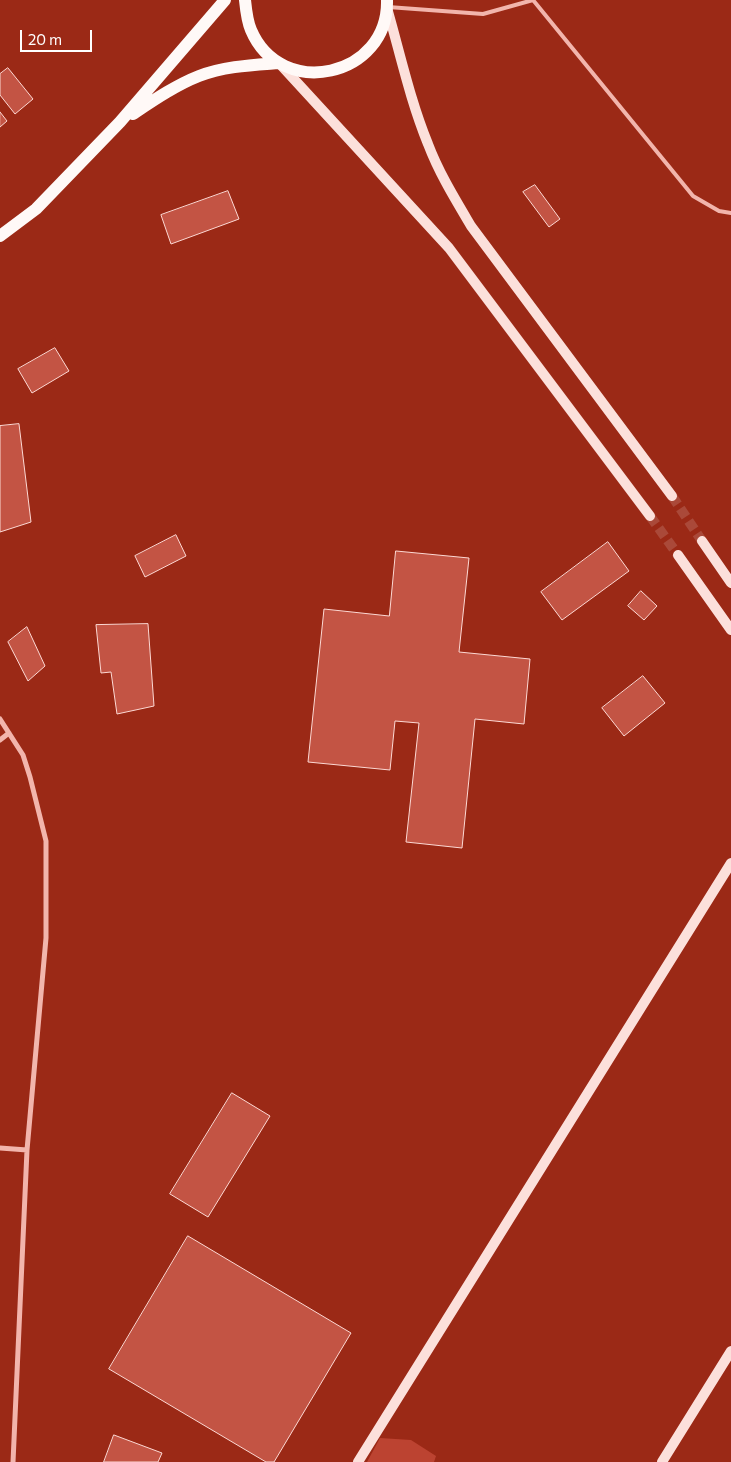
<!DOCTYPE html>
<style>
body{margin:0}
#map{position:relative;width:731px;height:1462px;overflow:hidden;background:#9b2916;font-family:Commissioner,sans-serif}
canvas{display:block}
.scale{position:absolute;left:20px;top:30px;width:72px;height:22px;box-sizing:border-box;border:2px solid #fff;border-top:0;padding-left:6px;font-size:15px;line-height:18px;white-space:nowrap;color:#fff;-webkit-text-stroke:4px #9b2916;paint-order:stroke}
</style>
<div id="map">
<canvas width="731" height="1462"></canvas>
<div class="scale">20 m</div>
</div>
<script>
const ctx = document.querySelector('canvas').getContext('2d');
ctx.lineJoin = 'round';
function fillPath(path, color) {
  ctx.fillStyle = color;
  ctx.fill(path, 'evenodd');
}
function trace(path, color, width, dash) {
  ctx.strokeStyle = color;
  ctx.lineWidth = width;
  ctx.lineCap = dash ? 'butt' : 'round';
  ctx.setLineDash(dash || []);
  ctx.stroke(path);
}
fillPath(new Path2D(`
 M380,1438L411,1440L436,1456L434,1462H367Z`), '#bc4331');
const building = new Path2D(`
 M8,68L33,99L15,114L0,95V74Z
 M0,112L7,121L0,127Z
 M535,185L560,219L549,227L523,192Z
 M228,191L239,219L171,244L161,215Z
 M55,348L69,371L32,393L18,369Z
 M19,424L31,522L0,532V426Z
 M176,535L186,556L145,577L135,556Z
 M608,542L629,571L562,620L541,592Z
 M396,551L469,558L459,652L530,659L524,724L475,719L462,848L406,842L419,723L395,721L390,770L308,762L324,609L389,616Z
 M641,591L657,606L644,620L628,606Z
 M148,624L154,706L117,714L111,672L101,673L96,625Z
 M27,627L45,666L28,681L8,642Z
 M643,676L665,703L624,736L602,708Z
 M232,1093L270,1116L208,1217L170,1194Z
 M188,1236L351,1333L274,1462H266L109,1369Z
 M114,1435L162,1453L158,1462H104Z`);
fillPath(building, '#c35444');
trace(building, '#fcd9d4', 1);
trace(new Path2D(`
 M672,496L702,541
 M650,516L678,555`), '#aa4939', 10, [10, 5]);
trace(new Path2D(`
 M533,0L693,196L719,211L731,213
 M388,7L483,14L533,0`), '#f2b5ac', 4);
trace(new Path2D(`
 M0,719L23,755L30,777L46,841V938L27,1150L13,1462
 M0,740L9,733
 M0,1148L27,1150`), '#f2b5ac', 5);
trace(new Path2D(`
 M387,8C400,53 410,100 428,144C439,173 455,199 471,226L672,496
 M280,64L449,248L650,516
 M702,541L731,583
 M678,555L731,630
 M358,1462L731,863
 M662,1462L731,1351`), '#fce0db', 10);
trace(new Path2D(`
 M245,0C246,10 247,21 251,30C281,101 389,77 387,0
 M133,114C154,100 176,85 199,76C225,66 253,65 279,63
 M0,236L36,209L120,122L225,0`), '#fff9f7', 12);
</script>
